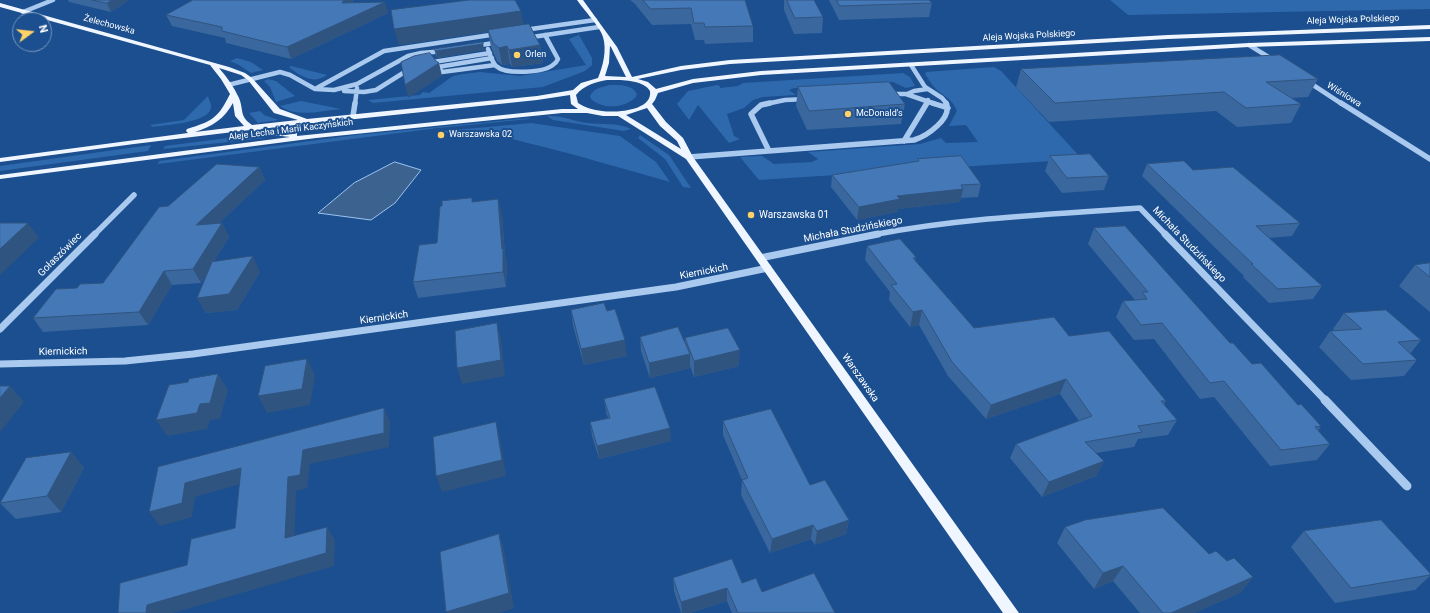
<!DOCTYPE html>
<meta charset="utf-8">
<style>
body{margin:0}
#map{position:relative;width:1430px;height:613px;overflow:hidden;background:#1b4f8f;font-family:Roboto,sans-serif}
canvas{display:block}
.north{position:absolute;left:12px;top:12px;width:40px;height:40px;box-sizing:border-box;background:#1b4f8f;border:1px solid #7695bc;border-radius:50%;rotate:75deg;font-size:11px;font-weight:700;line-height:16px;text-align:center;color:#fff}
.north::after{content:'';display:block;margin:auto;width:14px;height:18px;background:#ffd166;clip-path:polygon(50% 0,100% 100%,50% 72%,0 100%)}
</style>
<div id="map">
<canvas width="1430" height="613"></canvas>
<div class="north">N</div>
</div>
<script>
const ctx = document.querySelector('canvas').getContext('2d');
ctx.lineJoin = 'round';
function fillPath(path, color) {
  ctx.fillStyle = color;
  ctx.fill(path, 'evenodd');
}
function trace(path, color, width, dash) {
  ctx.strokeStyle = color;
  ctx.lineWidth = width;
  ctx.lineCap = dash ? 'butt' : 'round';
  ctx.setLineDash(dash || []);
  ctx.stroke(path);
}
function label(font, color, halo, rows, align = 'center') {
  ctx.font = font + ' Roboto,sans-serif';
  ctx.lineWidth = 4;
  ctx.setLineDash([]);
  ctx.textBaseline = 'middle';
  ctx.strokeStyle = halo;
  ctx.fillStyle = color;
  for (const [text, x, y, turn = 0] of rows) {
    ctx.save();
    ctx.translate(x, y);
    ctx.rotate((+turn || 0) * Math.PI / 180);
    ctx.textAlign = isNaN(turn) ? turn : align;
    if (halo) ctx.strokeText(text, 0, 0);
    ctx.fillText(text, 0, 0);
    ctx.restore();
  }
}
fillPath(new Path2D(`
 M1110,0H1430V9L1128,15Z
 M579,35L592,58V65L585,71L543,87L373,103L368,100L420,95L423,92L429,93L453,76L463,74L480,72L520,76L586,65L569,39Z
 M237,58L251,62L263,70L251,73L239,65L230,61Z
 M291,66L327,75C313,85 300,76 289,67Z
 M994,67L1001,71L1082,159L759,180L740,157L762,156L774,164L812,162L818,159L808,152L920,144L941,138L946,143L978,142L966,125L949,126L957,111C952,98 944,97 935,88C931,84 928,78 925,74L926,72Z
 M903,73L910,77L915,86L906,88L893,82L794,88L789,90L796,95L763,97L753,100L744,108L727,114L734,136L740,139L729,143L698,105L689,120L677,104L688,91L717,85L720,86V88L738,86L743,83Z
 M268,79L276,81L295,96L276,102L270,87L264,81Z
 M610,85C619,85 632,84 637,94L636,97C625,108 603,110 591,99L590,96C594,88 602,87 610,85Z
 M208,96C209,100 212,105 211,108C208,123 165,125 153,127L150,125L184,120Z
 M301,101L341,109C321,111 297,118 280,106Z
 M260,111L264,115L279,120L258,123L249,113Z
 M547,116C561,115 573,121 587,123C602,125 617,122 631,129L624,131L553,120Z
 M529,118V119L438,128L158,164L159,161L356,135Z
 M531,123L620,136L656,162L670,182C627,170 584,157 540,146C526,143 512,138 498,136C478,134 462,143 444,131Z
 M251,135L266,138L163,149L165,146Z
 M640,135L669,155L691,188L683,187L665,159L638,138Z
 M151,145L148,151L0,171V166Z`), '#2e69ad');
const water = new Path2D(`
 M395,162L421,170L395,203L371,220L318,213L354,183Z`);
fillPath(water, '#3c6290');
trace(water, '#9cc4f0', 1);
trace(new Path2D(`
 M23,12L53,0
 M524,30L595,20
 M526,38L599,27
 M1249,45L1275,61
 M475,46L500,42
 M488,49C490,55 492,62 496,66C506,75 545,73 554,64C556,63 557,61 558,59L545,35
 M427,63L490,53
 M436,63L442,72L495,65
 M911,65L925,87L942,98L947,104
 M438,67L492,58
 M1307,81L1342,104
 M228,85L280,72L290,75L315,89L334,90L357,84L408,56L421,53L445,51
 M315,89L384,51L497,34
 M344,91L364,92L376,90L411,68
 M889,94H906L935,104
 M907,94L914,91L927,89
 M355,104L357,88
 M766,104L785,100L807,99
 M926,104L928,100`), '#a9c9ee', 4.5);
trace(new Path2D(`
 M932,103L948,108
 M1341,103L1430,159
 M353,116L355,103
 M904,141L927,103
 M769,151L751,114L761,105L770,103
 M689,157L914,140C927,136 953,118 946,103
 M94,235L134,195
 M872,235C961,218 1051,214 1140,208L1166,235`), '#a9c9ee', 5.5);
trace(new Path2D(`
 M1165,234L1326,401
 M760,258L878,234
 M0,329L95,234
 M0,364L125,361L193,354L676,287L768,268`), '#a9c9ee', 7);
trace(new Path2D(`
 M1325,400L1407,486`), '#a9c9ee', 9);
fillPath(new Path2D(`
 M577,0H583L617,47L632,77L681,66L730,60L1168,35L1430,25V29L1168,39L730,64L681,70L638,79L648,82L656,89L693,79L761,71L1249,43L1430,37V41L1249,47L761,75L693,83L658,93L655,100L652,104L666,122L683,138L693,157L1019,613H1003L686,159L618,116H603L587,113H562L316,138L0,179V175L290,137L264,134L250,130L134,144L0,162V158L188,133L186,131L187,129C213,121 218,118 230,94L221,79L210,65L0,7V3L229,67L245,73L252,78L280,109L307,119L537,96L573,90L581,83L598,78C603,66 607,50 603,37C601,28 583,9 577,0ZM610,46L611,47L626,77L605,76L609,63ZM219,68L241,75L248,80L274,113L298,120L252,125C239,116 244,110 239,98C234,87 227,77 219,68ZM607,80C619,80 643,79 650,91C653,111 615,113 602,111C593,110 586,108 578,103L576,95C584,85 596,82 607,80ZM570,95L571,104L578,109H562L297,136V133H294L260,129L537,100ZM233,103L235,116L244,126L195,132C213,126 224,119 233,103ZM647,108L660,126L677,141L681,149L626,115Z`), '#f0f6ff');
fillPath(new Path2D(`
 M68,0H129L111,12L69,2Z
 M353,0L352,3L388,13L291,59L226,43L225,38L172,26L166,15Z
 M630,0H745L753,26V42L705,44L704,40H695L691,24L652,25L635,4Z
 M784,0H814L823,17L822,33L794,34L784,10Z
 M829,0H929L932,3L929,17L839,20Z
 M523,25L540,45L543,63L512,67L510,64L502,65L497,61L491,47L488,32L399,45Z
 M484,48V50L437,58L436,56L434,49Z
 M1021,69L1318,79L1308,97L1291,98L1301,104L1291,123L1237,127L1216,111L1049,122L1016,87Z
 M798,87L905,104L901,124L807,130L796,106Z
 M1050,156L1109,176L1104,190L1062,193L1045,171Z
 M918,159L981,184L978,197L961,198L960,202L898,209L897,212L857,220L831,187L832,175L918,161Z
 M1147,164L1193,170L1300,223L1292,236L1269,238L1322,286L1313,299L1269,303L1243,277L1244,276L1142,176Z
 M259,167L265,180L218,224L222,223L229,237L214,261L260,272L237,310L206,313L197,298L208,272L201,283L172,285L148,325L43,332L33,318L77,288L103,283L168,206Z
 M473,202L502,214L505,255L507,264L506,287L418,298L413,282Z
 M1094,228L1230,343L1252,364L1298,405L1321,426L1318,431L1330,444L1317,460L1270,466L1214,397L1200,399L1154,339L1134,340L1116,317L1123,301L1135,300L1088,244Z
 M867,246L916,257L915,260L974,328L1069,336L1166,401L1164,404L1177,420L1168,435L1138,439L1134,447L1096,453L1104,461L1096,476L1042,497L1010,458L1016,444L1079,421L1060,394L986,419L948,376L919,325L910,327L889,300L890,292L865,260Z
 M1430,263V312L1399,286L1415,265Z
 M571,310L607,311L627,356L584,365L573,326Z
 M1344,313L1421,340L1410,354L1417,360L1404,376L1351,380L1319,347L1330,331H1335L1333,329Z
 M640,337L685,342V338L739,366L694,377L690,366V368L650,378L641,351Z
 M604,399L671,441L599,459L592,436L590,422L608,418L606,412Z
 M723,421L810,485L849,520L846,534L815,545L811,539L770,553L741,495L742,480L723,435Z
 M71,452L84,468L61,512L16,519L0,503Z
 M1065,527L1209,554L1227,561L1253,577L1240,593L1194,613H1140L1113,581L1094,589L1057,543Z
 M1304,531L1430,573V576L1415,590L1335,603L1291,547Z
 M673,578L742,583L762,592L835,613H732L727,601L690,613H681L674,591Z`), '#3a679d');
fillPath(new Path2D(`
 M112,0H129L111,12L107,3Z
 M344,0H353L345,14L342,3Z
 M385,2L388,13L291,59L287,47Z
 M521,11L524,27L488,30V32L399,45L394,29Z
 M483,42L484,50L437,58L436,51Z
 M540,45L543,63L512,67L509,50Z
 M507,46L510,64L502,65L499,48Z
 M439,63L442,76L408,98L405,85Z
 M259,167L265,180L203,238L196,225Z
 M963,189L960,202L898,209L897,212L857,220L859,207L897,196Z
 M498,199L502,214L505,255L507,264L506,287L503,272L502,249Z
 M28,223L39,238L0,275V249Z
 M222,223L229,237L201,283L193,269Z
 M253,256L260,272L237,310L206,313L197,298Z
 M164,271L172,285L148,325L139,312Z
 M922,310L919,325L910,327L913,312Z
 M497,323L501,339L505,376L462,384L457,368Z
 M625,340L627,356L584,365L581,349Z
 M740,350L739,366L694,377V361Z
 M690,354V368L650,378L649,363Z
 M307,359L315,375L310,405L267,413L258,396Z
 M218,374L228,390L220,419L210,420L207,429L167,436L156,420L200,404Z
 M1066,379L1060,394L986,419L991,405Z
 M10,386L24,402L0,432V398Z
 M384,408L390,422L389,447L310,464L307,488L296,491L294,551L285,538L288,477L303,450Z
 M496,422L500,438L506,476L442,492L436,476Z
 M670,428L671,441L599,459L597,446Z
 M71,452L84,468L61,512L47,496Z
 M1104,461L1096,476L1042,497L1049,482Z
 M241,468L250,481L195,497L192,517L160,526L149,512L185,483Z
 M849,520L846,534L815,545L817,531Z
 M813,525L811,539L770,553L772,539Z
 M327,527L335,540L334,566L173,613H146L147,605Z
 M499,534L504,550L514,608L499,613H446Z
 M1123,566L1113,581L1094,589L1103,573Z
 M1253,577L1240,593L1194,613H1171Z
 M727,588V601L690,613H682L681,602Z`), '#305480');
const building = new Path2D(`
 M92,0H112L107,3Z
 M193,0H344L342,3L385,2L287,47L222,31V27L166,15Z
 M469,0H515L521,11L394,29L391,10Z
 M643,0H745L753,26L705,27L704,23H694L691,8L651,9Z
 M787,0H814L823,17L795,18Z
 M837,0H929L932,3L840,6Z
 M529,24L540,45L509,50L507,46L499,48L493,43L488,30Z
 M483,42V44L436,51L434,49Z
 M430,53L436,61L439,63L405,85L401,62L414,56Z
 M1280,55L1318,79L1266,82L1301,104L1246,108L1224,92L1055,103L1021,69Z
 M889,82L905,104L809,111L798,87Z
 M1090,154L1109,176L1067,178L1050,156Z
 M961,156L981,184L961,185L963,189L897,196L900,199L859,207L832,175L919,161L918,159Z
 M1184,161L1193,170L1233,167L1300,223L1256,226L1322,286L1278,289L1251,264H1253L1147,164Z
 M217,164L259,167L196,225L222,223L193,269L164,271L139,312L33,318L56,289L77,288L80,284L103,283L159,207L168,206Z
 M472,198V202L498,199L502,249L503,248V272L413,282L419,245L437,243L440,206H442V201Z
 M0,223H28L0,249Z
 M1125,226L1230,343H1233L1252,364L1261,363L1298,405L1301,404L1321,426L1315,427L1330,444L1281,450L1224,381L1210,383L1162,323L1141,325L1123,301L1147,299L1142,292H1148L1094,228Z
 M900,239L916,257L913,258L974,328L1054,317L1069,336L1109,331L1166,401H1161L1177,420L1138,426L1142,432L1085,442L1104,461L1049,482L1016,444L1092,416L1066,379L991,405L952,362L922,310L913,312L891,285L897,284L867,246Z
 M253,256L229,294L197,298L212,262Z
 M1430,263V277L1415,265Z
 M604,303L607,311L615,309L625,340L581,349L571,310Z
 M1386,310L1421,340L1398,342L1417,360L1363,364L1330,331L1362,329L1344,313Z
 M497,323L501,360L457,368L455,331Z
 M678,327L690,354L649,363L640,337Z
 M728,328L740,350L694,361L685,338Z
 M307,359L302,389L258,396L265,366Z
 M218,374L210,403L200,404L197,413L156,420L169,385L188,382L189,379Z
 M0,386H10L0,398Z
 M655,387L670,428L597,446L590,422L610,418L604,399Z
 M384,408V433L303,450L300,475L288,477L285,538L327,527L326,553L147,605L146,613H118L120,583L187,565L191,539L235,528L241,468L185,483L182,503L149,512L158,467Z
 M771,409L810,485L825,480L849,520L817,531L813,525L772,539L742,480L748,478L723,421Z
 M496,422L502,460L436,476L433,437Z
 M71,452L47,496L0,503L26,458Z
 M1163,508L1209,554L1216,551L1227,561L1234,558L1253,577L1171,613H1163L1123,566L1103,573L1065,527L1085,520Z
 M1381,520L1430,573V575L1351,588L1304,531Z
 M499,534L509,593L446,612L440,552Z
 M732,559L742,583L756,578L762,592L814,573L835,613H738L727,588L681,602L673,578Z`);
fillPath(building, '#4478b7');
trace(building, '#305480', 1);
for (const [x, y, r, color] of [
 [517,55,4,"#ffd166"],
 [848,114,4,"#ffd166"],
 [441,135,4,"#ffd166"],
 [751,215,4,"#ffd166"]
]) {
  const dot = new Path2D();
  dot.arc(x, y, r, 0, 2 * Math.PI);
  ctx.fillStyle = color;
  ctx.fill(dot);
  trace(dot, '#1b4f8f', 1.5);
}
label('9px', '#fff', '#1b4f8f', [
 ["Aleja Wojska Polskiego",1353,20,-2],
 ["Żelechowska",109,25,15],
 ["Aleja Wojska Polskiego",1029,36,-3],
 ["Wiśniowa",1344,95,32],
 ["Aleje Lecha i Marii Kaczyńskich",291,130,-7]
]);
label('9px', '#fff', '#1b4f8f', [
 ["Orlen",525,55],
 ["McDonald's",856,114],
 ["Warszawska 02",449,135]
], 'left');
label('10px', '#fff', '#1b4f8f', [
 ["Warszawska 01",759,215]
], 'left');
label('10px', '#fff', '#1b4f8f', [
 ["Michała Studzińskiego",853,230,-11],
 ["Michała Studzińskiego",1189,245,46],
 ["Gołaszówiec",60,255,-45],
 ["Kiernickich",704,272,-11],
 ["Kiernickich",384,318,-8],
 ["Kiernickich",63,352,-1],
 ["Warszawska",860,378,55]
]);
</script>
